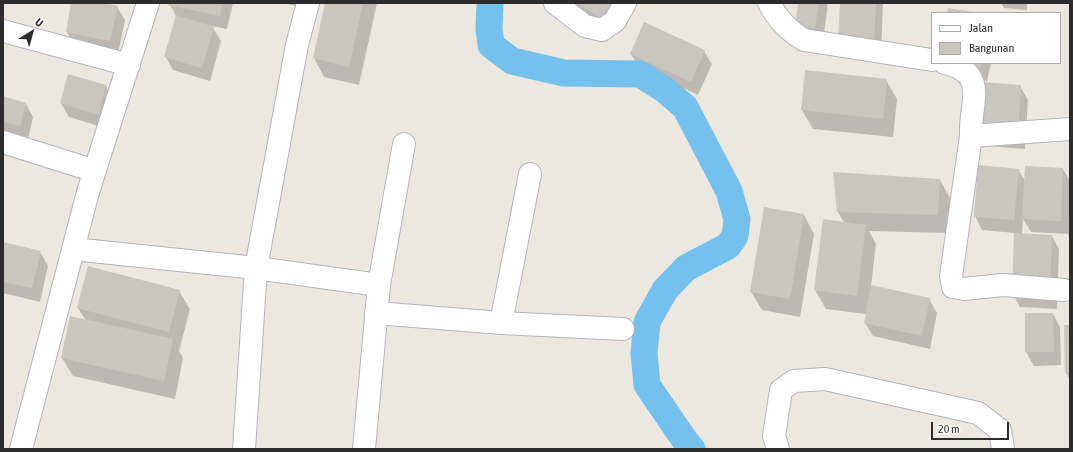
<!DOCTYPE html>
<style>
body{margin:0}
#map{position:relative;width:1073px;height:452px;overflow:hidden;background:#ede8df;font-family:"Asap Condensed",sans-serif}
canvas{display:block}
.frame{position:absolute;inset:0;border:4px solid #2c2c2c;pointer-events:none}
.legend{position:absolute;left:931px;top:12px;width:130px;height:52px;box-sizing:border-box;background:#fff;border:1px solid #ababab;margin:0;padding:5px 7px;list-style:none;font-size:12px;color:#2c2c2c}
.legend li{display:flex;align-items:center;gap:8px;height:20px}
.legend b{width:20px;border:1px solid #ababab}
.north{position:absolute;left:12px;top:12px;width:40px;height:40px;-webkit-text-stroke:3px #fff;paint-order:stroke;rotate:37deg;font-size:11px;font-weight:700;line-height:16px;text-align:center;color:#2c2c2c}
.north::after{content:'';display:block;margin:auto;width:14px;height:18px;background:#2c2c2c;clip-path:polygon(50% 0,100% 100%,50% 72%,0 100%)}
.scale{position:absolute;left:931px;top:422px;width:78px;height:18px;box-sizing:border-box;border:2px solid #2c2c2c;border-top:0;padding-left:5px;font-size:12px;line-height:14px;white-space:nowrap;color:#2c2c2c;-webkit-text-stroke:3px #fff;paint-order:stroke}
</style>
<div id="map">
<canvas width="1073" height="452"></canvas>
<div class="frame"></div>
<ul class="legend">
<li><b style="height:5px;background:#fff"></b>Jalan</li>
<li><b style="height:11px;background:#c9c6bd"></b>Bangunan</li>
</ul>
<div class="north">U</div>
<div class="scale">20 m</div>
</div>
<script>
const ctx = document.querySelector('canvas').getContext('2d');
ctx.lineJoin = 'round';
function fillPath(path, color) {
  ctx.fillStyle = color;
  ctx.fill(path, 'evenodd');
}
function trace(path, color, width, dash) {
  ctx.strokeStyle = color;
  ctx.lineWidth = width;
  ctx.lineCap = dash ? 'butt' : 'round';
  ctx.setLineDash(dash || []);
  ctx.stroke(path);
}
fillPath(new Path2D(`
 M72,3H99L117,7L125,20L118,54L74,45L67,32Z
 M169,3H233L227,29L212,26L221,41L210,81L173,70L165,56L177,18Z
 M283,3H302L301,7Z
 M326,3H377L359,85L324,77L314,58Z
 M566,3H634L611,36Z
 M799,3H828L823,42L804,39Z
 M841,3H883L881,57Z
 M1001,3H1027V10L1004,8Z
 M704,51L712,64L698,95L639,67L631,54Z
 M941,63H991L987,81L948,74Z
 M806,71L886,80L897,99L893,137L813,129L802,110Z
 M106,86L113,100L105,128L69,117L61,103Z
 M1020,86L1028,100L1025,149L988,146L980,132Z
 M3,97L26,104L33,117L28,139L3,132Z
 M1018,169L1025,181L1063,169L1070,181V237L1069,234L1031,232L1023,219L1022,235L1052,236L1059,249L1057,309L1020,307L1013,294L1015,233L982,230L975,216Z
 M940,180L950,198L948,233L869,231L876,244L871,286L929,299L937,313L930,349L873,336L865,323L866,314L826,309L815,290L844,223L838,212Z
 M804,215L814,234L800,317L762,310L751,292Z
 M3,244L40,252L48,266L40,302L3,293Z
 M179,291L190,309L179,351L183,358L175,399L73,376L62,358L86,321L78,308Z
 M1053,314L1060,327L1061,365L1034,366L1026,352Z
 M1070,326V380L1066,373Z`), '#0003');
trace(new Path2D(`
 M490,3L489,29L491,45L512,61L564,73L640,74L665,90L685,107L729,191L737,219L735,236L728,246L686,268L665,290L647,322L644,353L647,385L686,442L692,449`), '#74c1ed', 27);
fillPath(new Path2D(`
 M71,3H104L118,6L110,41L66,32Z
 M168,3H222L220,16L168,5Z
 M325,3H363L349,67L313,58Z
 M579,3H612L600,18Z
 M798,3H819L815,28L795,26Z
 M840,3H876L874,44L838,42Z
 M948,8L972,12V13H947Z
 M176,15L214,27L202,68L164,57Z
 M644,22L705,50L691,82L630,54Z
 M957,63H981L980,68Z
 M805,70L887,79L883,119L801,110Z
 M68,74L106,85L98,115L60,103Z
 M983,82L1021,85L1018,136L979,133Z
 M3,96L26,103L20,126L3,121Z
 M978,165L1019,169L1014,220L974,217Z
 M1025,166L1063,168L1061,221L1022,219Z
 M833,172L940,179L938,215L837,212Z
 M764,207L804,214L790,299L750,292Z
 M1069,214H1070V236H1068Z
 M823,219L866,225L857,296L814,290Z
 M1014,233L1052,235L1050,296L1012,294Z
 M3,242L41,251L32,288L3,282Z
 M88,266L180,290L169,332L77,308Z
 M871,285L930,298L922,336L864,323Z
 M1025,313H1053L1054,352H1025Z
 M70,316L173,339L164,381L61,358Z
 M1064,325H1070V373H1065Z`), '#c9c6bd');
const minor = new Path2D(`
 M555,3L585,26L602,30L615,21L625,3
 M769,3C778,20 788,30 804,40L932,60
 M3,31L129,65
 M945,63C990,73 969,104 971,136
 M3,142L95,171
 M73,249L256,268L379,285
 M1064,290L1003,285L964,289L953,287L951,276L971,136L1070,129
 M376,313L501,323L623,329
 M501,323L530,174
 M21,449L88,192L148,3
 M244,449L256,268L297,45L308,3
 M364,449L379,285L404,144
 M778,449L774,436L781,390L794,381L825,379L978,413L1000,430L1003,449`);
trace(minor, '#b2b3bf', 24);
trace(minor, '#fff', 22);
</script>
